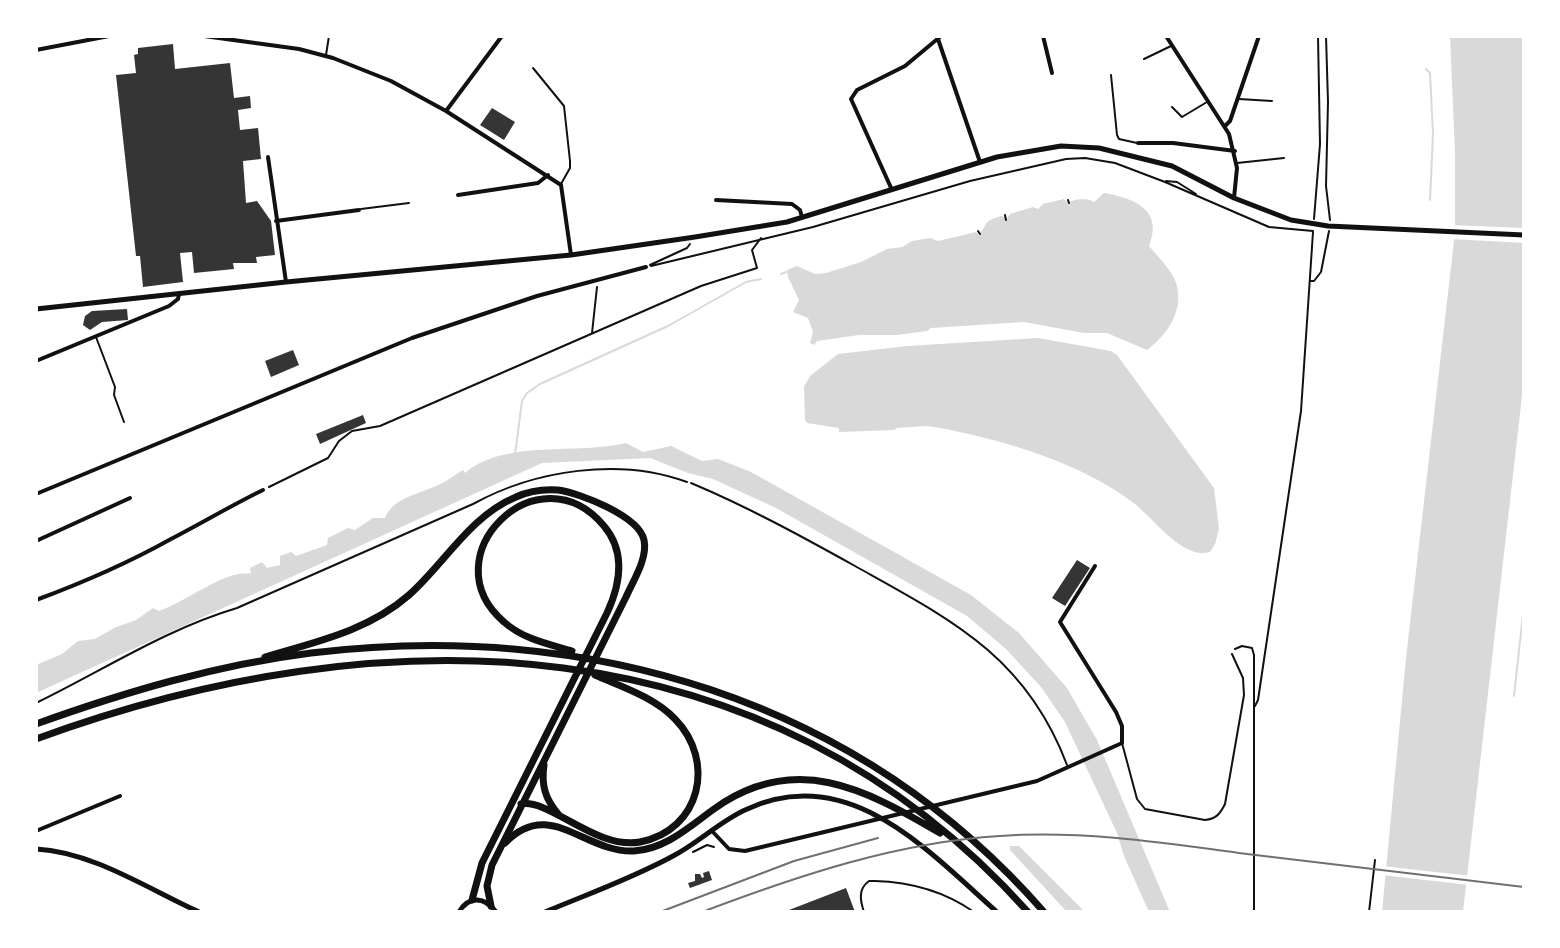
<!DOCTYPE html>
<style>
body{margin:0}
#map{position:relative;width:1560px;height:948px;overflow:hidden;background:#fff;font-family:"Titillium Web",sans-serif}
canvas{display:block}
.frame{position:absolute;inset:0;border:38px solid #fff;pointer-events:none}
</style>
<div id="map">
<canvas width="1560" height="948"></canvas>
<div class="frame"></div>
</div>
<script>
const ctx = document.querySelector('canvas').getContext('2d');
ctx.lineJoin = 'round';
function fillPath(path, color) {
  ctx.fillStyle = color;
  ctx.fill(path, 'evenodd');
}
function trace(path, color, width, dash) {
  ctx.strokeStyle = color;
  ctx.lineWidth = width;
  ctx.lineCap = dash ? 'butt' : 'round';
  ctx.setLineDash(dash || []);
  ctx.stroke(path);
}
fillPath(new Path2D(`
 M1450,36H1524V370L1521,405L1463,912H1382L1406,658L1455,232V153Z
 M1104,193C1134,198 1164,210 1149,246C1158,257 1172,270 1176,283C1185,310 1167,335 1147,350L1107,333H1084L1024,322L931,328L927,331L897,335H859L817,341L814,345L810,343L813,332L808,318L793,312L799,300L788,277L787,270L797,266L815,274L826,273L861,262L887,249L902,247L912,241L930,238L938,241L976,232L979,235C989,222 982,222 1001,216L1007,219L1010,214L1033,207L1038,209L1043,204L1064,199L1068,203C1075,199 1087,197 1094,202Z
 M1038,338L1111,351L1117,355L1214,488L1219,529L1215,544L1210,552C1183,560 1155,520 1135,504C1081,463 1012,443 946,429L927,426L896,428L895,430L839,432V428L807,423L805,419L804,387L810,376L838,354L907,346Z
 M626,443L643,452L671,446L702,461L718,459L751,472L971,595L1019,633L1067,688L1097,740L1170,912H1149L1124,856L1117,833L1065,722L1041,687L1006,649L967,616L776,508L713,479L688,473L650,458L542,463L36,693V665L62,654L78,641L95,639L114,628L136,620L153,608L159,611C182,603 216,578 238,574C242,573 246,574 251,573L250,568L262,562L267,568L280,565V556L291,552L296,556L327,545L328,538L348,528L355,530L373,518H385C393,497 423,493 440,484C448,481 455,474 463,470L465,473C504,439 578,455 626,443Z
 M1010,846H1019L1085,912H1067L1010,850Z`), '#d9d9d9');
fillPath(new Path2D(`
 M1451,225L1524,228V243L1451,239Z
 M1382,866L1471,876L1470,885L1381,875Z`), '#fff');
trace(new Path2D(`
 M1426,69L1430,73L1433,134L1430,200
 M781,274L786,272
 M515,455L522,401L527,393L540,384L668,326L746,282L761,279
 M1514,696L1524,605`), '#d9d9d9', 2);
fillPath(new Path2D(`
 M173,44L175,69L230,63L234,98L250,96L251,108L238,110L240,130L258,128L261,159L243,161L246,203L257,201L271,221L275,255L256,257L257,263H233L234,269L194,273L192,252L180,253L183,282L143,287L140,256H136L116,75L136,73L134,55L138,54V48Z
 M492,108L515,122L504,140L480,125Z
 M127,309L128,320L102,322L90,330L83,325L85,316L92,311Z
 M293,350L299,365L271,377L265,361Z
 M363,415L366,423L320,444L316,434Z
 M1077,560L1090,568L1065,606L1052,598Z
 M709,871L712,880L690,888L688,883L695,881V874H700L702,878L704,877L703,873Z
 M846,888L855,912H790L789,910Z`), '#353535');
trace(new Path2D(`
 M1326,36L1328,102L1326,186L1330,220
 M1166,181L1177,182L1196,194
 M1068,200L1069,203
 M1005,215L1006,220
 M1314,219L1320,144L1318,36
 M978,231L980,234
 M650,265L687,248L690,244
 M651,266L813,227L970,181L1066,159L1085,158L1115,163L1165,182L1269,227L1313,231
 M1310,281H1314L1321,272L1329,231
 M592,333L597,287
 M269,487L328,458L339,441L352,431L380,426L701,286L757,268L752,250L761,238
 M1235,649L1242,646L1252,648L1254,655V912
 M36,703C102,671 166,629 237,608L473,504C535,470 620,457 687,482
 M1255,706L1258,700L1301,411L1313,232
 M693,852L707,845L714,847
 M1369,912L1375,860`), '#111', 2);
trace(new Path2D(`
 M326,55L329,36
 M1144,59L1171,46
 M533,68L564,106L570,161V168L561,184
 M1111,75L1117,135L1119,139L1137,143
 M1239,99L1272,101
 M1172,107L1182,117L1207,102
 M1237,163L1284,158
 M361,209L409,203
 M96,337L115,387L114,395L124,422
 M691,483C748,507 801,536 855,566C950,619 1026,656 1067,765
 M1122,743L1137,799L1145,809L1205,820C1216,819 1220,814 1225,804L1244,695L1243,678L1232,654
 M864,912C860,900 858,889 869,881H875C911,882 944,891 974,912`), '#111', 2);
trace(new Path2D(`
 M204,36L299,49L333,58L391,81L446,111L561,185L571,255
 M1043,36L1052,73
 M1166,36L1229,134L1237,168L1234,198
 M938,39L980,162
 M36,50L109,36
 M446,111L502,36
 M1225,126L1230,121L1259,36
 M1138,143H1173L1235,151
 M268,157L286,282
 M892,190L851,99L857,90L905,66L941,36
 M458,195L538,183L548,175
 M716,200L792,204L800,210L802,217
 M276,221L359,210
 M36,361L169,306L178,299L179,294
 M36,494L412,338L537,296L646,267
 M36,541L130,498
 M36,600C82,583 128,563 171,539C202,523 232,505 263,490
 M36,831L120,796
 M712,831L729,849L745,851L1037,781L1122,743V726L1116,712L1060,622L1095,566`), '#111', 4);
trace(new Path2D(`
 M36,309L286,282L571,255L695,237L787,222L997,157L1061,146L1099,148L1172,166L1234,198L1291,220L1328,226L1524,235
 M36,849C93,852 148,889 199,912
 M459,912C469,895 485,897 496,912
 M545,912C588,894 633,878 673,856C698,843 719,822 745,810C848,761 928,851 997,912`), '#111', 5);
trace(new Path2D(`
 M265,657C315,642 368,631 409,595C445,563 470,516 516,497C529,491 544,489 558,490C580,493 639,516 644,540C648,558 633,581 626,597L492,865L487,886L491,906
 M36,724C125,692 216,665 311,653C587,619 858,699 1044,912
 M36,739C382,612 766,619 1028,912
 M544,765C541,785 545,799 559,815
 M521,804C549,798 596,850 640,842C701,830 716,761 675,719C654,697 622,687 595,675
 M505,843C550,797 584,853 634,851C666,849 690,826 714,809C795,751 865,789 940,833
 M472,900L482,863L607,613C620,585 626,552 604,526C538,447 428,557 504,622C523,639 548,644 572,651`), '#111', 7);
trace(new Path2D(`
 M660,912L794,861L878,838
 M702,912C797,876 898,842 1000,836C1083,830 1166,843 1247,854C1340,865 1432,876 1524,887`), '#707070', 2);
</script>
